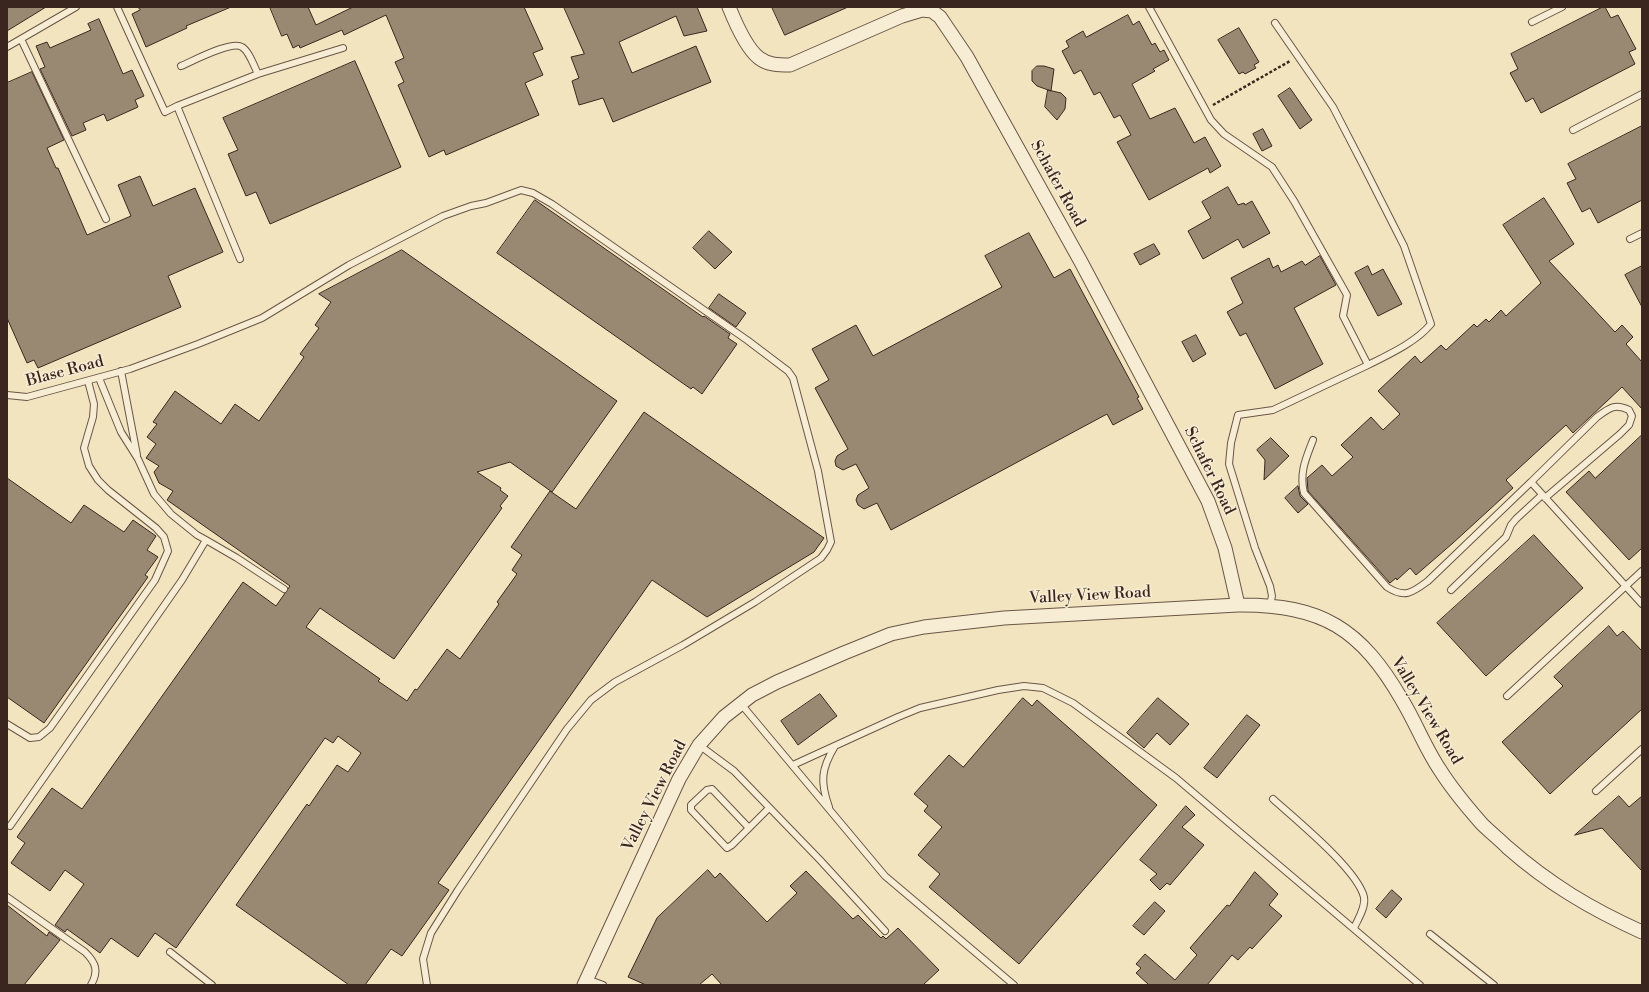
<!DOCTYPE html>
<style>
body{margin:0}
#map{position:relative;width:1649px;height:992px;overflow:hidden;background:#f2e4be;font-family:"Libre Bodoni",serif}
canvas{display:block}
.frame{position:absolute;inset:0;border:8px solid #3b261f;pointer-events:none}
</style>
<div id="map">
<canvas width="1649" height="992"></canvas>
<div class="frame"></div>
</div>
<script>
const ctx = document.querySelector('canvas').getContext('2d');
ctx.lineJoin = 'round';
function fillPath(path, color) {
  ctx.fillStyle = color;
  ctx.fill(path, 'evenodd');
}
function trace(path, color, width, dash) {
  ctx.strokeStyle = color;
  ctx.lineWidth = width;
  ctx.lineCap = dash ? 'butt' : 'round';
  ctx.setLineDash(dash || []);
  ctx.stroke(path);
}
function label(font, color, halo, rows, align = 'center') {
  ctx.font = font + ' "Libre Bodoni",serif';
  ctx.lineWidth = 3;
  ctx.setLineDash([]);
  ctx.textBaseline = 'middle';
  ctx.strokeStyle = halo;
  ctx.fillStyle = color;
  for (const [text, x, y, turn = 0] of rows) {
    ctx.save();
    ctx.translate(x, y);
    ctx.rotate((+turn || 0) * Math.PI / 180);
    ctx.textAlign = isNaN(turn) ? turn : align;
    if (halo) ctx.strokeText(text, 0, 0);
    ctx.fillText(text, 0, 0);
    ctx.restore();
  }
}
const building = new Path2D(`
 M7,7H46L7,31Z
 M138,7H231L186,26L187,28L146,47L132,14L140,10Z
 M270,7H308L316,25L353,7H524L543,49L533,53L543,75L525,83L539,115L446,155L444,150L429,157L398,85L404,82L395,62L404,58L386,15L344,35L342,30L300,48L299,45L293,48L287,34L282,36Z
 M564,7H697L707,31L684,36L676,16L619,42L632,73L696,46L711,82L613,122L603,98L579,105L572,81L579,78L571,57L584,54Z
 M772,7H848L785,35Z
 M1603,7H1605L1611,18L1618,15L1636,49L1629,52L1635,64L1541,113L1533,98L1526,102L1510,73L1518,69L1511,54Z
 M1128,15L1133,25L1139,21L1152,45L1155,43L1160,52L1164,50L1169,60L1153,69L1155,71L1132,84L1150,119L1175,108L1194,143L1205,137L1221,166L1210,173L1208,168L1149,200L1117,142L1131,135L1120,115L1114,118L1100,92L1094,95L1081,70L1074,74L1062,51L1069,47L1066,41L1083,31L1086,37Z
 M99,19L123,74L132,70L144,96L135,100L138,107L107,121L104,114L83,123L86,130L72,136L40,69L45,67L36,46L47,42L50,48L91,30L88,24Z
 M1239,28L1259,62L1254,65L1256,68L1245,74L1243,72L1239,74L1218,40Z
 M355,61L401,167L270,224L256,192L246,196L228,154L238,150L223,118Z
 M1037,66H1044L1054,69L1051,91L1037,86L1032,81V71Z
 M32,72L64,140L47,148L56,168H58L87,235L131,216L118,185L140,176L153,206L195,188L223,252L168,276L181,307L38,368L34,360L27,363L7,318V83Z
 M1290,88L1312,120L1300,129L1278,96Z
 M1048,90L1061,93L1066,98L1065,109L1057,120L1045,107Z
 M1642,126V200L1598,223L1590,208L1582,212L1567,183L1576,179L1568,164Z
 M1263,129L1272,146L1262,151L1253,134Z
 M1228,187L1238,205L1244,203L1245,205L1252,201L1270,233L1243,248L1238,239L1203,259L1188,231L1211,218L1202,202Z
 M1544,198L1574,244L1549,261L1615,332L1622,325L1633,337L1626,344L1642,362V409L1622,387L1573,433L1566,425L1506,480L1513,488L1453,543L1416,575L1410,568L1397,580L1396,578L1390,583L1308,491L1307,478L1322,465L1332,476L1353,457L1341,445L1371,417L1383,430L1400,414L1378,391L1415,356L1421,363L1441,345L1446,350L1474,324L1477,327L1486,319L1489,322L1501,310L1506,316L1541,283L1503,225Z
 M535,200L703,317L704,316L730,334L728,338L737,344L702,394L693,387L691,389L497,253Z
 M709,231L732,252L715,269L693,248Z
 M1029,233L1054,278L1070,269L1139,397L1137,398L1143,409L1113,425L1107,414L891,530L877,503L864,509L858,505L856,500L858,495L869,488L856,464L843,470L836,466L835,461L837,456L848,449L815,388L829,380L812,349L856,325L873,356L1002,287L985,256Z
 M1154,244L1160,254L1140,265L1134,254Z
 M402,250L617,401L552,492L510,462L477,472L501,488L500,490L508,496L500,506L502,508L394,659L320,608L306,627L380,679L378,681L407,701L415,689L417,690L447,649L460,659L499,604L497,602L517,574L512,570L522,555L511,547L550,491L576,509L644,412L824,538L814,552L707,617L652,580L438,883L449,890L402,956L391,949L365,985H349L236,905L307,804L309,806L337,765L348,772L361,753L338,736L333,743L325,738L176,948L155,933L138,957L111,938L100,953L67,929L65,932L55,925L84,884L65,870L50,891L11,863L25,843L17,837L52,788L82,809L243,582L276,606L290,586L167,500L173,491L159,483L154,472L159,466L146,458L156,444L147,437L157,424L153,422L175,391L221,424L235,404L259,421L304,357L300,354L319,328L315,325L331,302L319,294Z
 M1320,256L1336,285L1294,308L1323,364L1275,389L1246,333L1240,336L1227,312L1243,303L1231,278L1269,258L1273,268L1278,265L1281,272L1302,261L1305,265Z
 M1368,266L1372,275L1383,269L1402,304L1378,316L1355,273Z
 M1642,266V307L1625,275Z
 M719,294L746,313L736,327L709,308Z
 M1196,335L1206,354L1193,362L1182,342Z
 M1642,435V548L1629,560L1566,492L1589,471L1595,478Z
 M1271,438L1289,456L1264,480L1265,460L1257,450Z
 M7,478L71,523L84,505L124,532L133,520L156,536L147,550L158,557L145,575L148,577L44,723L7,697Z
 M1298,486L1300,496L1308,504L1298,513L1285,498Z
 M1534,535L1583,588L1486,676L1437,623Z
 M1609,626L1617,636L1623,631L1642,651V709L1550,794L1502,742L1563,686L1554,677Z
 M820,694L837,716L798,745L781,721Z
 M1023,698L1032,706L1037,700L1157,805L1019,964L929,887L940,874L918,855L942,827L924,811L928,806L914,794L949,755L963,767Z
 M1158,698L1189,724L1170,745L1157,733L1144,748L1127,733Z
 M1247,715L1260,725L1217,778L1204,768Z
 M1619,796L1629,807L1642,796V871L1602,828L1575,835Z
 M1186,806L1195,815L1182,827L1204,845L1170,885L1167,883L1160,890L1150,880L1157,874L1140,860Z
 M708,870L715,878L720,873L767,922L797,893L790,886L806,871L853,919L858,915L881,938L883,936L886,939L898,928L939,970L923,985H722L712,974L699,985H646L628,977L657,918Z
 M1255,872L1278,894L1269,905L1282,916L1252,949L1250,947L1238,960L1232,955L1207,985H1149L1136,973L1141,968L1136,964L1145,954L1175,980L1197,955L1190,948L1227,905L1229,906Z
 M1392,890L1402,899L1386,918L1376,909Z
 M1155,902L1165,911L1144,935L1133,926Z
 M7,905L47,936L49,932L60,940L24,985H7Z`);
fillPath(building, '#9a8972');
trace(building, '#3b261f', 1);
const service = new Path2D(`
 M117,7L165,112L177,106L240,259
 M1149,7L1211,120L1224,134L1272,167L1294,201L1347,295L1343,316L1368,365C1390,354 1416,342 1431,324L1404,246L1363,165L1333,107L1275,23
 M1532,22L1562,7
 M21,39L106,219
 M7,47L76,7
 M181,66C193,61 232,40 242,47C249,51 254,66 258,74
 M177,106L258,74L343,48
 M1573,130L1642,94
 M1630,239L1642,233
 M121,371L137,455
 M7,395L27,397L130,369L198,344L262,318L349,265L443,216L471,206L486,203L521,190L533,193L552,204L747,340L788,371L793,378L818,471L831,542L827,550L821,558L755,602L683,645L615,682L591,700L567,729L458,890L431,933L423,959L427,985
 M1313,440C1306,458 1299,473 1304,493L1387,587C1405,599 1413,592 1428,581L1531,482L1642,604
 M1531,482L1597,417C1609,408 1615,403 1629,410L1632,416L1629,425L1620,434L1545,498
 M206,540L237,558L284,589
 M1451,590L1506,537L1511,525L1516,519L1542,495
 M1270,605L1272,596L1270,586L1255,548L1229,464L1231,443L1238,415L1273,410L1368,365
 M1507,696L1642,571
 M741,704L885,876L1014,985
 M7,724L30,738L39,737L50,728L155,580L168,551L164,537L156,528L108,490L98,480L89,466L84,448L93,417L94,404L88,381
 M699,745L734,771L820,860L885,931
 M793,765L898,717L920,708L998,690L1024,686L1043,688L1073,703L1176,778L1420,985
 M1596,791L1642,749
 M1273,799C1295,819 1357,869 1364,897C1366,907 1358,919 1354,928
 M829,807C820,782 821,769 835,746
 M10,826L182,580L206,540L197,535L171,514L154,494L138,459L121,432L99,378
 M749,828L712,789L707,790L691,805V810L727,848L732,845L769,808
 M7,897L85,952C96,963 99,971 91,985
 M1430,934L1494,985
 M170,952L212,985
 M587,979L603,985`);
const minor = new Path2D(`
 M729,7C735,22 746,48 759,58C768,65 779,65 790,65L902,16L922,10L932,11L940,17L967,57L1081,262L1208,501L1225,548L1238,605
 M584,985L679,779L699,745L724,717L752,695L777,682L844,653L891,634L924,627L1004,618L1238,605C1322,604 1361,629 1402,700C1416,723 1425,748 1440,770C1452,789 1467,807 1482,824C1490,832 1499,839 1507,847C1549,884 1591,909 1642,932`);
trace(service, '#695647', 8);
trace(minor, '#695647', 15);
trace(new Path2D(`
 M1213,105L1290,61`), '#3b261f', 2.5, [3, 2]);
trace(service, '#f7edd5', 6);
trace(minor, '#f7edd5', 13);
label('16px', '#3b261f', '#f7edd5', [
 ["Schafer Road",1057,184,61],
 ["Blase Road",65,372,-15],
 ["Schafer Road",1209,471,64],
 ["Valley View Road",1090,596,-3],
 ["Valley View Road",1426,711,59],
 ["Valley View Road",655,796,-63]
]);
</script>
